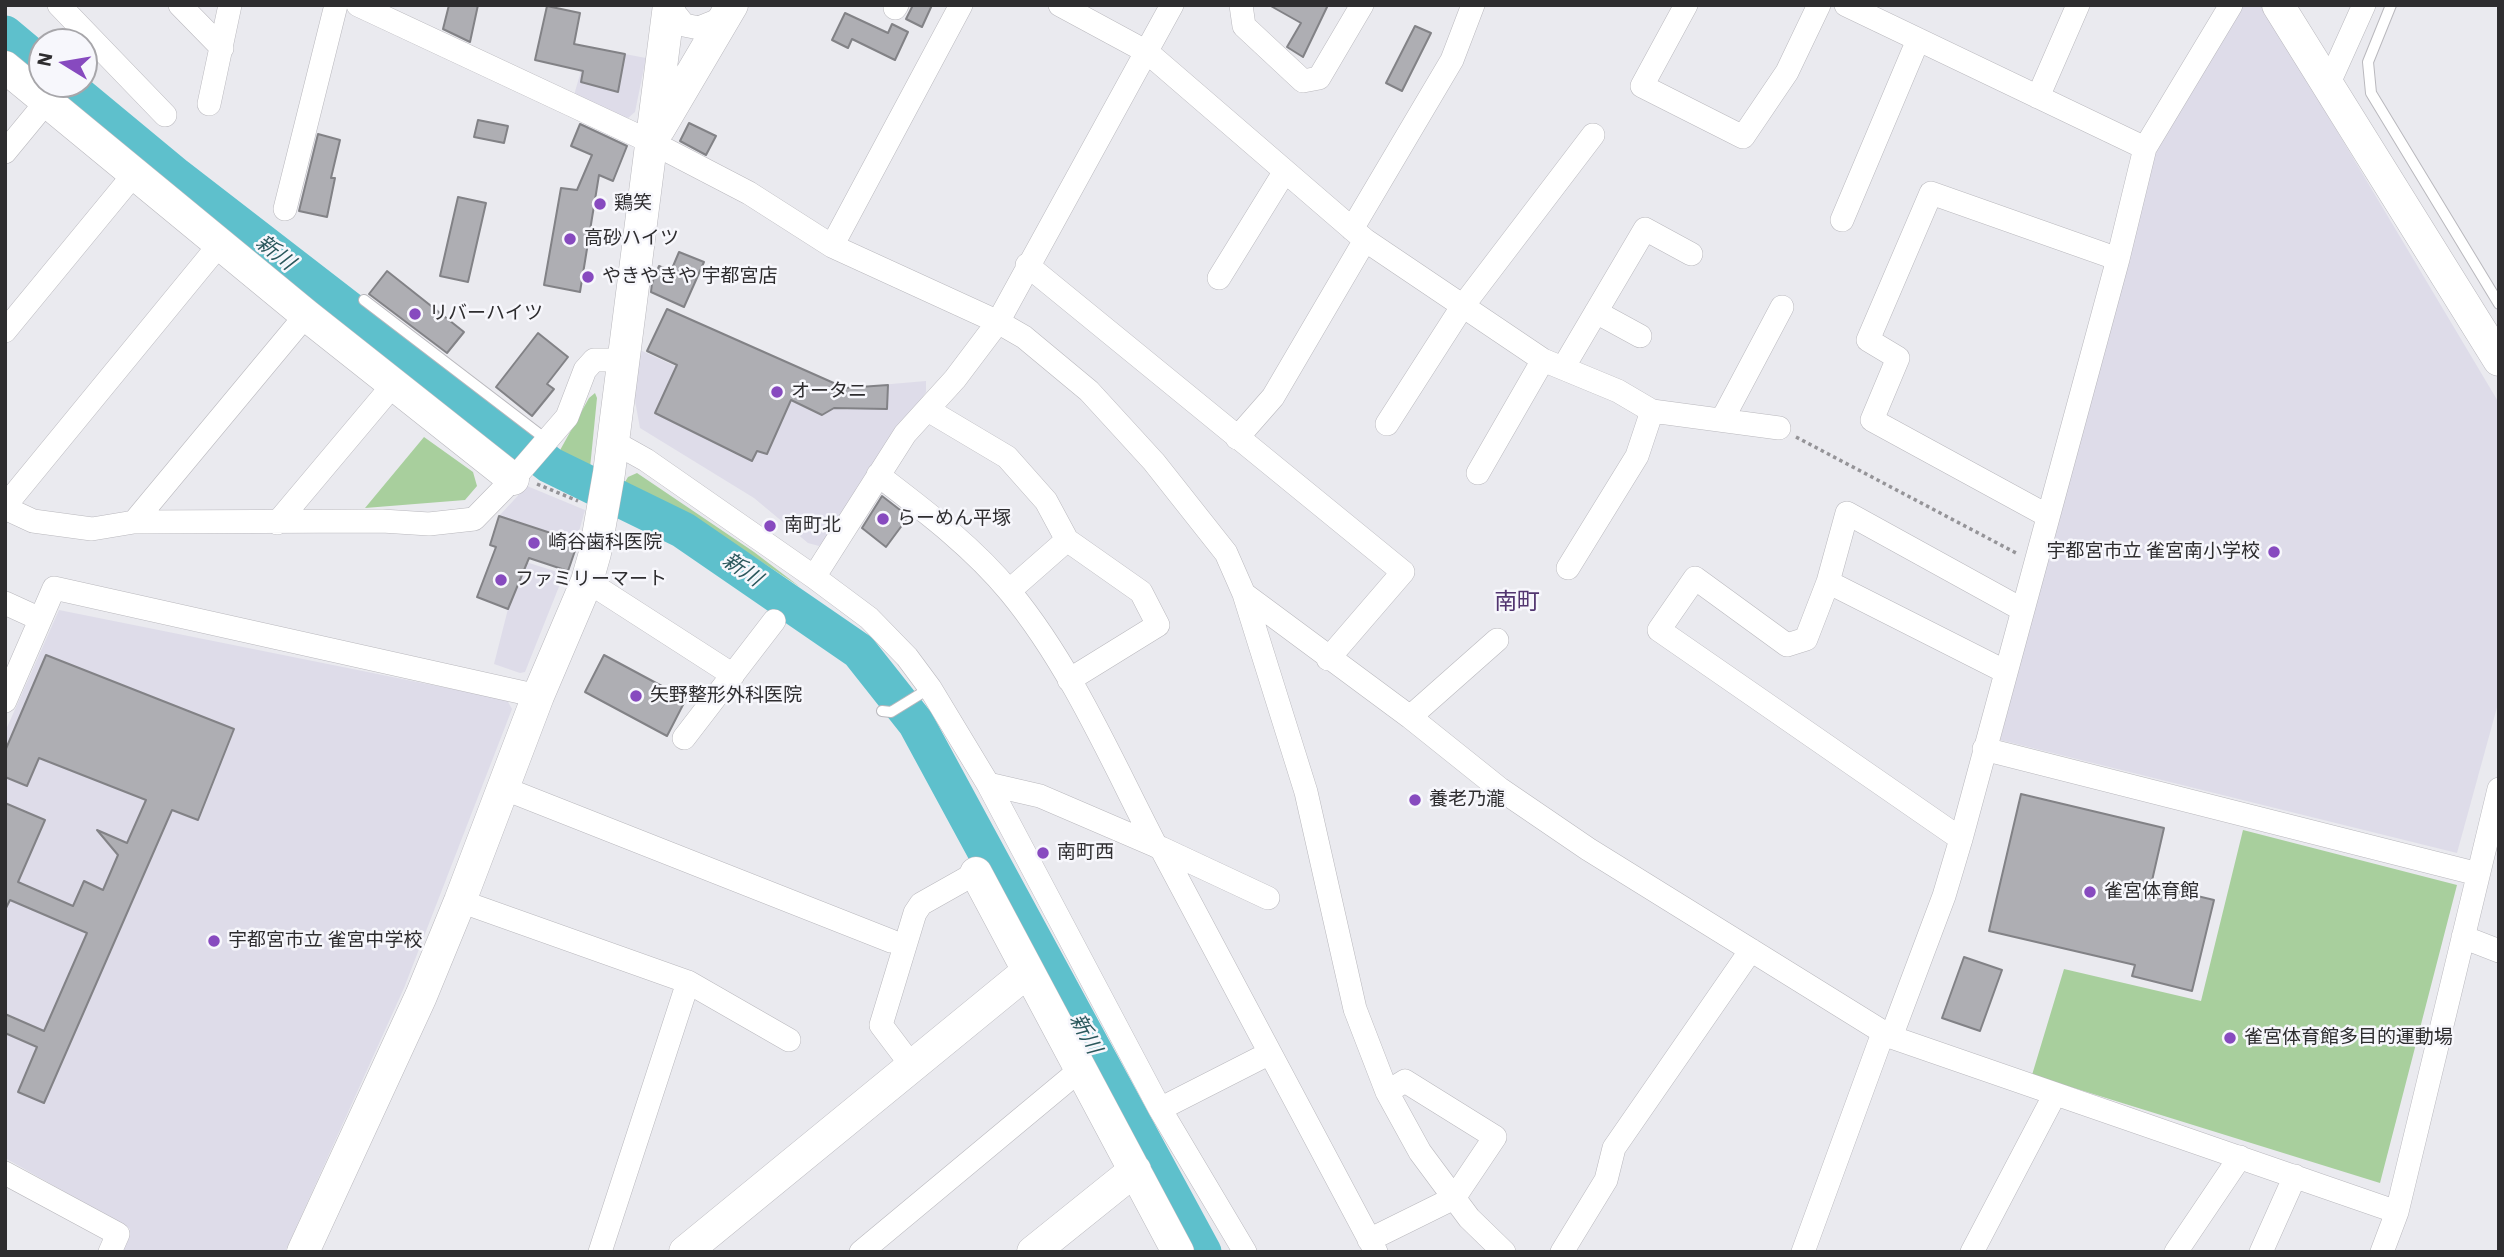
<!DOCTYPE html>
<meta charset="utf-8">
<style>
body{margin:0}
#map{position:relative;width:2504px;height:1257px;overflow:hidden;background:#eaeaef;font-family:"IBM Plex Sans",sans-serif}
canvas{display:block}
.frame{position:absolute;inset:0;border:7px solid #2e2d2f;pointer-events:none}
.north{position:absolute;left:28px;top:28px;width:70px;height:70px;box-sizing:border-box;background:#f7f7fc;border:2px solid #a7a6aa;border-radius:50%;rotate:281deg;font-size:19px;font-weight:700;line-height:28px;text-align:center;color:#2e2d2f}
.north::after{content:'';display:block;margin:auto;width:24px;height:32px;background:#874abf;clip-path:polygon(50% 0,100% 100%,50% 72%,0 100%)}
</style>
<div id="map">
<canvas width="2504" height="1257"></canvas>
<div class="frame"></div>
<div class="north">N</div>
</div>
<script>
const ctx = document.querySelector('canvas').getContext('2d');
ctx.lineJoin = 'round';
function fillPath(path, color) {
  ctx.fillStyle = color;
  ctx.fill(path, 'evenodd');
}
function trace(path, color, width, dash) {
  ctx.strokeStyle = color;
  ctx.lineWidth = width;
  ctx.lineCap = dash ? 'butt' : 'round';
  ctx.setLineDash(dash || []);
  ctx.stroke(path);
}
function label(font, color, halo, rows, align = 'center') {
  ctx.font = font + ' "IBM Plex Sans","Noto Sans JP",sans-serif';
  ctx.lineWidth = 5;
  ctx.setLineDash([]);
  ctx.textBaseline = 'middle';
  ctx.strokeStyle = halo;
  ctx.fillStyle = color;
  for (const [text, x, y, turn = 0] of rows) {
    ctx.save();
    ctx.translate(x, y);
    ctx.rotate((+turn || 0) * Math.PI / 180);
    ctx.textAlign = isNaN(turn) ? turn : align;
    if (halo) ctx.strokeText(text, 0, 0);
    ctx.fillText(text, 0, 0);
    ctx.restore();
  }
}
fillPath(new Path2D(`
 M2241,5H2262L2499,403V700L2457,853L2000,740L2151,155Z
 M588,47L646,58L635,112L628,118L618,116L574,95Z
 M697,322L845,388L926,381V392L832,535L819,546L808,543L754,498L640,428L634,395L640,350L675,366Z
 M527,486L585,510L568,571L490,545L499,516Z
 M494,552L564,574L525,672L520,673L494,664L508,609L477,597Z
 M59,610L507,700L512,709L404,988L285,1252H121L130,1229L5,1158V732Z`), '#dedce9');
fillPath(new Path2D(`
 M595,393L597,398L590,468L559,452L589,398Z
 M424,437L473,472L477,486L465,500L365,508Z
 M637,473L754,552L800,587C743,550 687,511 625,482L628,477Z
 M2243,830L2457,885L2380,1183L2032,1075L2064,969L2201,1001Z`), '#a8cf9d');
trace(new Path2D(`
 M5,34L42,65
 M65,84L176,176L550,465L683,530L859,651L916,723L1203,1252`), '#5ec0cc', 37);
const building = new Path2D(`
 M449,5H478L470,42L443,29Z
 M913,5H932L922,27L906,19Z
 M1269,5H1328L1303,57L1287,47L1301,23Z
 M547,6L580,13L574,44L625,54L618,92L581,82L583,71L535,60Z
 M845,13L888,33L892,24L908,32L895,60L852,39L848,48L832,40Z
 M1415,26L1431,33L1402,91L1386,83Z
 M478,120L508,126L504,143L474,137Z
 M689,123L716,136L706,155L680,141Z
 M580,124L627,146L613,181L599,175L580,292L544,285L561,188L577,190L592,155L571,146Z
 M318,134L340,140L331,178H335L327,217L299,211Z
 M458,197L486,203L468,282L440,276Z
 M679,252L704,262L684,307L651,292L652,283L659,266L671,271Z
 M387,271L464,332L447,353L369,294Z
 M667,309L845,388L888,385L887,409L834,408L822,415L791,400L767,454L757,451L752,461L655,413L677,365L647,351Z
 M538,333L568,357L547,384L554,389L532,416L496,387Z
 M882,496L904,513L901,517L906,520L886,547L862,528Z
 M499,516L578,542L568,571L529,558L508,609L477,597L496,547L490,545Z
 M46,655L234,729L198,820L172,810L44,1103L18,1092L37,1047L5,1033V1014L44,1031L87,933L10,900L5,910V803L45,820L18,882L73,906L84,881L103,890L118,855L97,830L127,843L146,800L39,758L27,786L5,777V751Z
 M604,655L686,699L667,736L585,692Z
 M2021,794L2164,828L2151,885L2214,900L2192,991L2132,976L2135,965L1989,931Z
 M1964,957L2002,970L1980,1031L1942,1018Z`);
fillPath(building, '#aeaeb3');
trace(building, '#828286', 2);
const lane = new Path2D(`
 M2391,5L2368,62L2371,93L2499,304
 M364,300L547,440
 M882,711L891,712L930,688`);
const street = new Path2D(`
 M59,5L165,115
 M180,5L222,48
 M358,5L651,142L749,193L832,246L998,322L1024,337L1089,391L1154,462L1226,553L1244,594L1410,717L1500,789L1588,849L1891,1037L2397,1212
 M1060,5L1147,52L1365,240L1543,360L1618,391L1652,411L1779,428
 M1241,5L1244,26L1303,81L1319,78L1362,5
 M1686,5L1642,86L1743,137L1787,72L1819,5
 M1846,5L2145,148
 M669,6L684,25L699,28L724,18
 M895,8L897,5
 M2328,85L2364,5
 M2038,97L2078,5
 M209,104L230,5
 M5,152L47,101
 M285,209L336,5
 M1842,220L1918,40
 M1352,229L1452,60L1473,5
 M832,246L961,5
 M1027,265L1403,572L1328,659
 M1219,278L1285,171
 M1596,312L1640,336
 M5,331L135,173
 M1563,368L1645,229L1691,254
 M928,410L1007,457L1046,501L1067,540
 M1722,420L1782,307
 M1387,424L1462,307L1593,135
 M1237,438L1273,397L1365,240
 M612,441L646,460L814,577L869,618L907,657L930,688L988,784L1160,1109L1245,1252
 M1478,473L1543,360
 M878,475C925,511 972,546 1010,592C1071,666 1112,761 1156,846
 M5,506L219,245
 M5,508L33,521L92,529L134,522L382,521L429,524L474,519L516,476L567,417L585,370L594,360H622
 M2048,516L1872,420L1898,358L1868,340L1931,193L2118,259
 M134,522L306,315
 M277,523L393,385
 M1568,568L1637,456L1652,411
 M814,577L905,434L955,379L998,322L1172,5
 M587,581L733,675
 M1828,582L2006,672
 M1009,591L1067,540L1141,592L1158,625L1069,680
 M1244,594L1306,792L1355,1009L1387,1092L1420,1152L1469,1218L1504,1252
 M5,603L40,619
 M5,701L54,588L538,696
 M1410,717L1497,640
 M684,738L774,621
 M1984,749L2478,874
 M988,784L1040,796L1161,848L1268,898
 M503,788L891,941
 M1961,839L1659,630L1695,578L1787,645L1806,639L1828,582L1847,513L2023,610
 M1161,848L1376,1252
 M460,901L688,982L789,1040
 M2463,937L2499,951
 M1891,1037L1944,896L1961,839L2118,259L2145,148L2231,5
 M912,1066L881,1025L915,913L921,904L976,873
 M1160,1109L1268,1054
 M5,1173L118,1234L110,1252
 M1369,1240L1454,1198L1495,1137L1405,1081L1387,1092
 M600,1252L688,982
 M861,1252L1081,1069
 M1562,1252L1606,1180L1614,1148L1751,950
 M1803,1252L1883,1033
 M1972,1252L2055,1094
 M2176,1252L2240,1157
 M2261,1252L2295,1176
 M2382,1252L2397,1212L2499,789`);
const secondary = new Path2D(`
 M2278,5L2499,360
 M5,67L306,315L513,479
 M659,129L732,5
 M976,873L1178,1252
 M303,1252L421,996L460,901L538,696L587,581L595,553L609,473L669,5
 M685,1252L1027,972
 M1033,1252L1135,1170`);
trace(lane, '#b9b8bd', 12);
trace(street, '#b9b8bd', 24);
trace(secondary, '#b9b8bd', 33);
trace(new Path2D(`
 M1796,437L2018,554
 M537,484L578,501`), '#959498', 3.5, [3.5, 3.5]);
trace(lane, '#fff', 10);
trace(street, '#fff', 23);
trace(secondary, '#fff', 32);
for (const [x, y, r, color] of [
 [600,204,7,"#874abf"],
 [570,239,7,"#874abf"],
 [588,277,7,"#874abf"],
 [415,314,7,"#874abf"],
 [777,392,7,"#874abf"],
 [883,519,7,"#874abf"],
 [770,526,7,"#874abf"],
 [534,543,7,"#874abf"],
 [2274,552,7,"#874abf"],
 [501,580,7,"#874abf"],
 [636,696,7,"#874abf"],
 [1415,800,7,"#874abf"],
 [1043,853,7,"#874abf"],
 [2090,892,7,"#874abf"],
 [214,941,7,"#874abf"],
 [2230,1038,7,"#874abf"]
]) {
  const dot = new Path2D();
  dot.arc(x, y, r, 0, 2 * Math.PI);
  ctx.fillStyle = color;
  ctx.fill(dot);
  trace(dot, '#f7f7fc', 2.5);
}
label('19px', '#2e2d2f', '#f7f7fc', [
 ["鶏笑",614,204],
 ["高砂ハイツ",584,239],
 ["やきやきや 宇都宮店",602,277],
 ["リバーハイツ",429,314],
 ["オータニ",791,392],
 ["らーめん平塚",897,519],
 ["南町北",784,526],
 ["崎谷歯科医院",548,543],
 ["宇都宮市立 雀宮南小学校",2260,552,"right"],
 ["ファミリーマート",515,580],
 ["矢野整形外科医院",650,696],
 ["養老乃瀧",1429,800],
 ["南町西",1057,853],
 ["雀宮体育館",2104,892],
 ["宇都宮市立 雀宮中学校",228,941],
 ["雀宮体育館多目的運動場",2244,1038]
], 'left');
label('italic 21px', '#2a575c', '#f7f7fc', [
 ["新川",275,253,38],
 ["新川",742,570,34],
 ["新川",1085,1034,61]
]);
label('23px', '#523570', '#f7f7fc', [
 ["南町",1517,602]
]);
</script>
